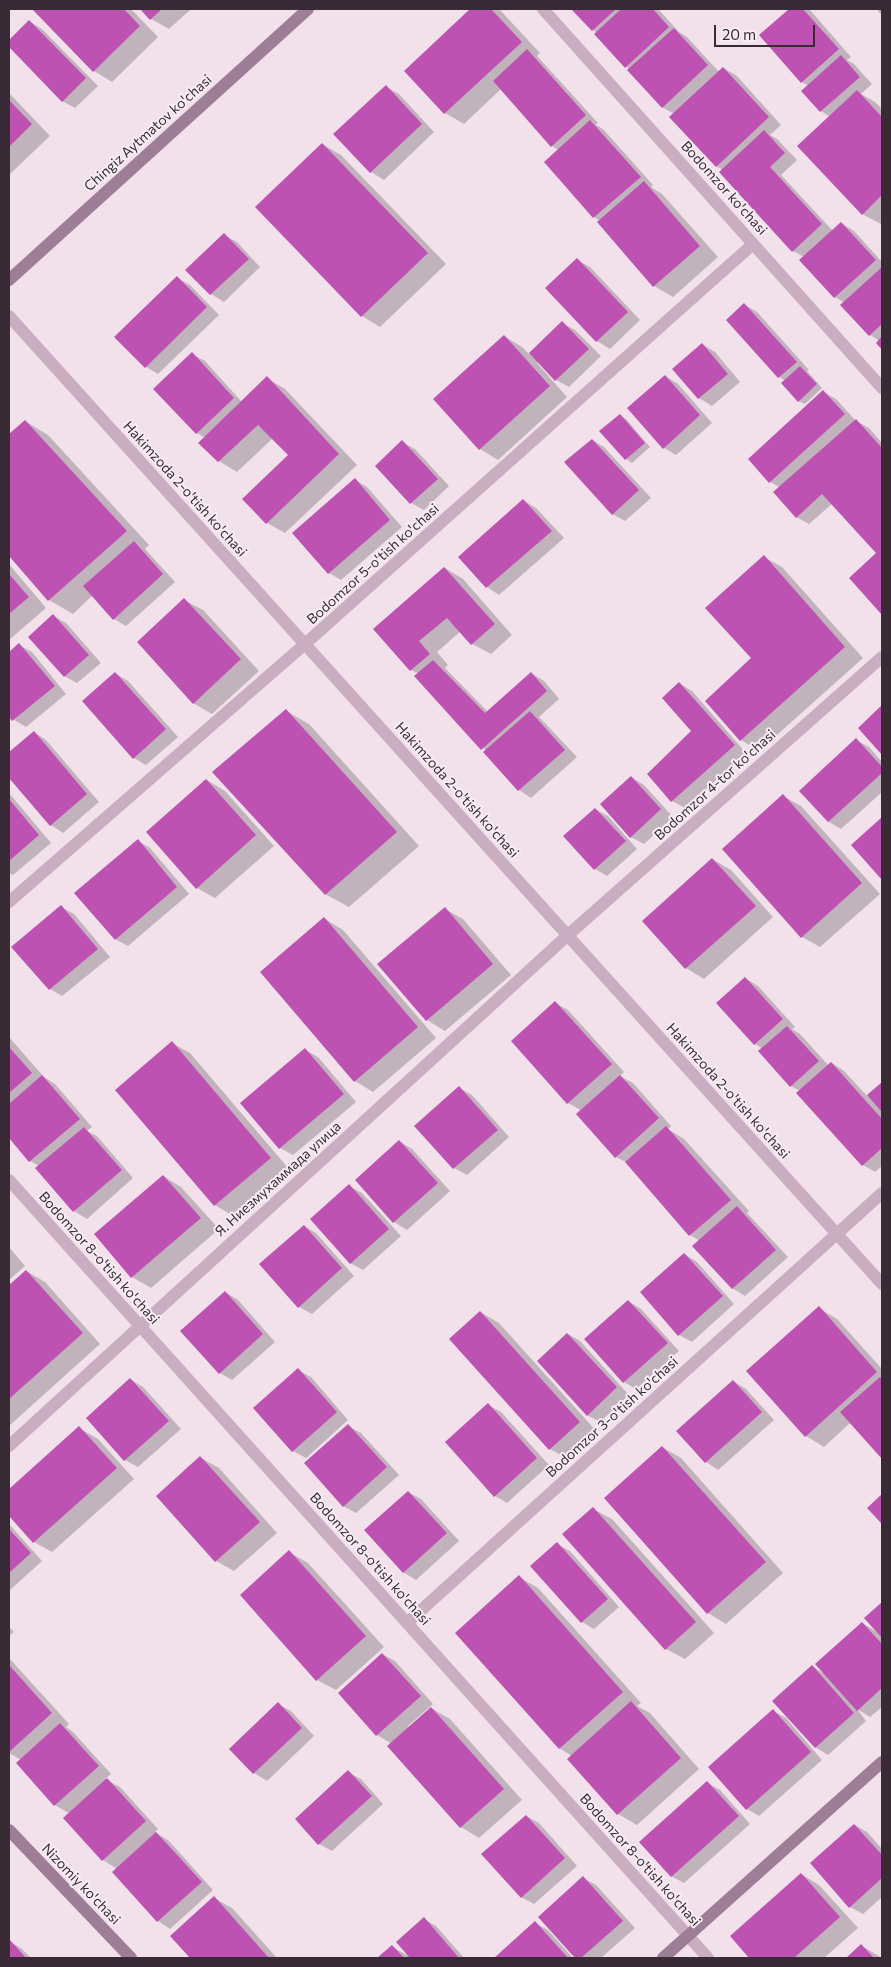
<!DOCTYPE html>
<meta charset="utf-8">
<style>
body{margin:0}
#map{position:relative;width:891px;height:1967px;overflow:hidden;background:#f2e0eb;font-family:Commissioner,sans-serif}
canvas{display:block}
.frame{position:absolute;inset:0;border:10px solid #382b36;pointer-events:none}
.scale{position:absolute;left:714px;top:25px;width:101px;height:22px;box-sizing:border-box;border:2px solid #382b36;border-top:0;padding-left:6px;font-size:15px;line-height:18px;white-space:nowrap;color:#382b36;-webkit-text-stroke:4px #f9edf4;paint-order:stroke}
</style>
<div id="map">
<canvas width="891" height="1967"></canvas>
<div class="frame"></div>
<div class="scale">20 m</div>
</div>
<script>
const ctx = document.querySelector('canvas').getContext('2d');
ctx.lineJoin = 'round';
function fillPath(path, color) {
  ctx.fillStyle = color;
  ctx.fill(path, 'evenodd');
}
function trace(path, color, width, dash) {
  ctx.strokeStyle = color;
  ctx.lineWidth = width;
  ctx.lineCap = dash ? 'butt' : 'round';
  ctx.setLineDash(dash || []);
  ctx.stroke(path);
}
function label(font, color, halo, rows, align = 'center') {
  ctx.font = font + ' Commissioner,sans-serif';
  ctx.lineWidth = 4;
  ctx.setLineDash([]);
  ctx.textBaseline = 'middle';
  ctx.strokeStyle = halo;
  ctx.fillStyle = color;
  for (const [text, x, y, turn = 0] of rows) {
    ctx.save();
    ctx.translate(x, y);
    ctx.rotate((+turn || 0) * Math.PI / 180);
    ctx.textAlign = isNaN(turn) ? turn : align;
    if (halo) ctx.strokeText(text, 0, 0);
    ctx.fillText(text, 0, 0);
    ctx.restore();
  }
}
fillPath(new Path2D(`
 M34,9H131L158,37L112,82L94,71Z
 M141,9H191L169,29L151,19Z
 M472,9L500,10L540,53L537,56L598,123L596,125L603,129L653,185L651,187L662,194L718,257L673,297L654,286L599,222L600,221L594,217L546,162L558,150L552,146L501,89L464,124L445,113L406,71Z
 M573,9H658L679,32L687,37L719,72L723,68L736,75L781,125L770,135L777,139L797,160L781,175L833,231L841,223L854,231L882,262V348L877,343L880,341L870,335L842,305L845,303L835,297L804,257L793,251L723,170L716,166L674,114L662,107L597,33L593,30Z
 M790,9L810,10L851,57L847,60L854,64L872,84L861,94L875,102L882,109V223L881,224L862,214L830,117L821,111L803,91L808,86L802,82L761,35Z
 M876,9H882V15Z
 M29,21L42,29L98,86L75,108L62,101L9,46V42Z
 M386,87L399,94L434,132L384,180L371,172L335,134Z
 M9,93L50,136L9,175Z
 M322,144L341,155L446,264L380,327L362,316L257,207Z
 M224,235L237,242L260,267L224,302L211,294L187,270Z
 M577,260L590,267L640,320L610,349L597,341L547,288Z
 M177,278L190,285L219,315L158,374L146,367Z
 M745,305L757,312L809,370L807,371L822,388L805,404L798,401L786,381L779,377Z
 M562,323L575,330L601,356L569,387L556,380L538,361L537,363L567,397L498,460L480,449L435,399L504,336L522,347L529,354Z
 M702,344L715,352L740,382L712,406L699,398L673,369Z
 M192,354L205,361L242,402L267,378L285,389L357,465L285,533L267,523L289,455L273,438L237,472L219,461L200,443L205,438L197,433Z
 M665,376L678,384L712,423L676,455L664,448Z
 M823,392L836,399L856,421L869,428L882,443V613L851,578L878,553L833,503L809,524L796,517L781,488L770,482Z
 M620,416L626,419L650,447L632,463L626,459Z
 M25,421L48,435L149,545L145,549L175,582L126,626L114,619L93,595L73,614L49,600L9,554V435Z
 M592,440L604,447L651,498L625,521L612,514Z
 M402,442L415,449L449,486L424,510L411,503Z
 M355,480L367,487L402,527L341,580L329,573Z
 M523,500L536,508L564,538L499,595L487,587Z
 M764,557L782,567L863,658L759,751L741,740Z
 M9,564L46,608L9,640Z
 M445,568L463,579L512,635L491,654L472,644L461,631L437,652L448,665L445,668L488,712L531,673L544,681L559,699L539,717L577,757L531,798L519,790L485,752L486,751L416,676L419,674L411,670L375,629Z
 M184,600L203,610L259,671L212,714L193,703Z
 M53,616L66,623L101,663L77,683L64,676Z
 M19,645L32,652L66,694L26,727L11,718L9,720V653Z
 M115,673L128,681L178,737L146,765L134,758Z
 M679,683L692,691L746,753L685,808L672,801L693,732Z
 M286,711L309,724L419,846L349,907L325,894Z
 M34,732L46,740L99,802L63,833L51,825L9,776V753Z
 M856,740L869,747L882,762V792L841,829L829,822L801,791Z
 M631,777L644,785L673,817L644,844L631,837Z
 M207,780L225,791L274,846L215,898L197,888Z
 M9,793L51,843L13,875L9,873Z
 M783,796L801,806L880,894L820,947L802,937Z
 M595,809L608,816L637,849L607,876L595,869Z
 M882,819V878L853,845Z
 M138,841L150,848L189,894L128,946L115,939Z
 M712,859L731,870L773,917L704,979L686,968Z
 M61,907L74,914L110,957L62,996L50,989Z
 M445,909L463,919L511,975L445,1031L427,1020Z
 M325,919L343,930L436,1038L373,1092L355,1081Z
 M745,978L758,986L795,1027L792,1029L800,1034L829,1066L832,1063L844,1071L868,1097L882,1083V1166L875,1172L863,1165L800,1091L791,1086L763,1049L755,1044Z
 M555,1003L568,1010L624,1072L620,1076L633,1083L671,1126L668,1129L684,1139L749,1211L747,1213L788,1257L745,1296L732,1288L700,1241L690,1235L629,1164L616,1157L582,1111L568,1103L512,1041Z
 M9,1037L44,1077L55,1084L92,1127L87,1131L97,1136L133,1178L87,1219L74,1211L37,1168L39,1166L30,1161L9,1136Z
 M172,1043L190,1053L289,1169L233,1216L215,1205Z
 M305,1050L318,1057L356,1102L293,1155L280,1148Z
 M459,1088L472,1095L509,1137L467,1175L454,1168L416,1126Z
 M399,1141L412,1149L450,1191L407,1230L394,1222L356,1180Z
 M163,1176L181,1187L219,1229L151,1288L132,1277Z
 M349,1186L362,1193L401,1236L363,1270L350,1263Z
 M304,1226L316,1233L354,1276L312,1314L299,1307Z
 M9,1247L25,1266L9,1280Z
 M684,1254L697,1262L734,1304L692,1342L679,1335Z
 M26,1271L45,1282L100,1344L9,1426V1287Z
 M225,1292L238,1300L275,1342L232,1380L220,1373Z
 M628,1301L641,1309L679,1351L636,1389L624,1382Z
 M819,1308L837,1319L882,1369V1457L851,1422L824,1447L806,1436Z
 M480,1312L499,1323L598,1433L568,1459L550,1449Z
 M568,1334L580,1341L629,1395L600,1422L587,1415Z
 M298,1370L311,1377L348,1420L306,1458L293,1451Z
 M130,1379L143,1387L181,1429L138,1467L125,1460Z
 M733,1381L746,1389L774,1420L718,1470L706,1462Z
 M488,1405L501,1412L549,1465L507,1503L495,1496Z
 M348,1426L361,1433L399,1475L356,1513L343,1506Z
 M79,1428L98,1439L134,1479L52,1552L34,1542L9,1514V1491Z
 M662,1447L681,1458L783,1573L726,1624L708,1613Z
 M201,1458L219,1468L277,1533L234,1571L216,1561Z
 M408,1492L421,1499L459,1541L416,1580L403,1572Z
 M593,1509L612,1519L714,1633L685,1659L666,1649Z
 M9,1524L42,1561L9,1591Z
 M557,1544L570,1551L619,1607L594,1629L582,1622Z
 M289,1552L308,1563L384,1647L336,1690L317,1680Z
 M519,1577L538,1588L641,1703L637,1706L650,1713L699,1769L637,1825L618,1814L568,1759L572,1756L559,1748Z
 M882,1603V1707L870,1717L857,1709L866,1721L828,1755L815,1747L813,1667L825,1674L862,1623L879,1633L866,1618Z
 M9,1627L14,1632L9,1636Z
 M382,1654L395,1661L433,1704L408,1726L409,1728L431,1708L450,1719L522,1800L479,1838L461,1827L389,1746L392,1744L377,1735Z
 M9,1658L69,1724L66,1727L73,1732L111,1774L105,1779L120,1787L158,1829L155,1832L169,1841L213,1890L170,1929L158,1921L114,1872L117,1869L103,1860L70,1814L55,1805L18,1763L21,1760L9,1753Z
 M278,1704L291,1711L314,1736L267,1781L254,1773L231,1749Z
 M773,1711L786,1718L822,1760L759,1816L747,1809Z
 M348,1772L361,1779L383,1804L332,1851L319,1844L296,1819Z
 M707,1783L720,1790L750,1824L684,1883L671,1876Z
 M526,1816L539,1823L577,1866L534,1904L521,1897Z
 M855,1825L867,1832L882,1849V1897L863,1914L850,1907Z
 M801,1874L819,1885L858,1928L824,1958H751L731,1936Z
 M583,1878L596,1885L635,1928L601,1958H577L540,1917Z
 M214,1898L232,1908L277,1958H191L171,1936Z
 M424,1919L436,1926L464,1958H379L392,1947L409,1956Z
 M535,1923L548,1930L573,1958H496Z
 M9,1941L22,1949L31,1958H9Z
 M862,1946L882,1958H848Z`), '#0003');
fillPath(new Path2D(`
 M32,9H124L140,26L93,72Z
 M140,9H162L150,20Z
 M470,9H491L522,42L444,114L404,71Z
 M571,9H616L592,31Z
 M621,9H653L669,27L625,68L594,34Z
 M789,9H803L839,49L801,83L759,35Z
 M29,20L86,78L62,102L9,47V40Z
 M674,28L708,65L662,108L627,70Z
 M527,49L586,115L551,147L493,81Z
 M841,55L860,77L820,112L801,91Z
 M723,67L769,117L716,167L669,117Z
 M386,85L422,124L370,173L333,134Z
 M857,90L882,117V195L862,215L797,146Z
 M9,100L32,124L9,147Z
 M590,120L641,177L593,218L544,162Z
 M764,130L785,153L770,167L822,224L792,252L719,172Z
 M322,143L428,253L361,317L255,207Z
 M644,181L700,246L653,287L597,222Z
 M841,222L876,260L834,298L799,260Z
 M224,233L249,259L210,295L185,270Z
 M577,258L628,312L596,342L545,288Z
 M881,268L882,324L869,336L840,305Z
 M177,276L207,307L145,368L114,337Z
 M744,303L797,362L778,378L726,320Z
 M562,321L589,349L555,381L529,353Z
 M504,335L550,386L479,450L433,399Z
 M882,336V350L876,343Z
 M702,343L728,374L698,399L672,369Z
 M192,352L234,398L196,434L153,389Z
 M800,366L817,384L798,402L781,383Z
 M665,375L700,415L663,449L627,408Z
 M267,376L339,454L266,524L242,499L288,455L258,425L218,462L198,443Z
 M823,390L845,414L769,483L748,459Z
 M620,414L645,443L625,460L599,431Z
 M856,419L882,448V615L849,578L876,553L822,494L796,518L773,492Z
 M25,420L127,531L48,601L9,556V434Z
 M592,439L639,490L612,515L564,462Z
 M402,440L438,479L410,504L375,466Z
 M355,478L390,520L328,574L292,533Z
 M523,499L552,531L486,588L458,557Z
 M134,541L163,574L113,620L83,586Z
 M764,555L845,647L740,741L705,701L751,658L705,608Z
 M444,567L495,624L471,645L447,618L419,641L430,654L410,671L373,629Z
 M9,574L29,597L9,614Z
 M184,598L241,659L193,704L137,642Z
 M53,614L89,655L64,677L28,637Z
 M19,643L55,686L12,721L9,717V652Z
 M433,660L485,713L531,672L547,691L481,750L414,676Z
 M115,672L166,729L133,759L82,701Z
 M679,682L735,745L671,802L647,774L691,731L662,698Z
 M882,705V755L858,728Z
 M286,709L397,832L325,895L212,772Z
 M530,711L565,750L518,791L483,752Z
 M34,731L87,794L50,826L9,778V752Z
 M856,738L882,767V773L828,822L799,791Z
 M631,776L661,809L630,838L600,804Z
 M206,779L256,835L196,889L146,832Z
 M783,794L862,883L801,938L722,849Z
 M9,799L39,835L9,861Z
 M595,808L626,841L594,870L563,836Z
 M882,817V880L851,845Z
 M138,839L177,887L115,940L74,893Z
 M712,858L756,906L685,969L642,921Z
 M61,905L98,949L49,990L11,947Z
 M445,907L493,964L426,1021L377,964Z
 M324,917L418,1027L354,1082L260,972Z
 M745,977L783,1019L754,1045L716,1003Z
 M555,1001L612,1064L567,1104L511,1041Z
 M787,1026L819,1061L790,1087L758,1051Z
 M172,1041L271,1158L214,1206L115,1090Z
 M9,1047L32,1073L9,1093Z
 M305,1048L344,1094L279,1149L240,1103Z
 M831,1062L882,1119V1148L862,1166L796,1093Z
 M42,1075L80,1119L29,1162L9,1138V1104Z
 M620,1075L659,1118L615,1158L576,1114Z
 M882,1082V1112L867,1095Z
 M459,1086L498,1130L453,1169L414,1126Z
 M666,1126L731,1200L689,1236L625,1162Z
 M84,1127L122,1170L73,1212L35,1168Z
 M399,1140L438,1183L393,1223L355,1180Z
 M163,1175L201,1218L131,1278L94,1234Z
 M349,1184L389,1229L350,1264L310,1219Z
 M737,1206L776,1250L732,1289L692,1246Z
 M304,1225L342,1268L298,1308L259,1264Z
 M684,1253L723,1296L678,1336L640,1292Z
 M26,1270L83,1333L9,1399V1285Z
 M225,1291L263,1334L219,1374L180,1331Z
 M628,1300L668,1343L623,1383L584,1339Z
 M819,1306L877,1372L805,1437L746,1371Z
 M480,1311L580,1422L549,1450L449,1339Z
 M567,1333L617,1387L587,1416L537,1361Z
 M298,1368L337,1412L292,1452L253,1408Z
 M880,1377L882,1380V1459L840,1412Z
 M130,1378L169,1421L124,1461L86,1418Z
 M733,1380L762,1412L705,1463L676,1431Z
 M488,1403L537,1458L494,1497L445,1442Z
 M348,1424L387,1467L343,1507L304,1463Z
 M79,1426L117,1468L33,1543L9,1516V1489Z
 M662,1446L766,1562L707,1614L604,1498Z
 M200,1456L260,1522L215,1562L156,1496Z
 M408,1491L447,1533L403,1573L364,1530Z
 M882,1494V1524L867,1508Z
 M593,1507L696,1622L665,1650L562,1534Z
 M9,1529L31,1553L9,1573Z
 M557,1542L608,1599L581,1623L530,1566Z
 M289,1550L366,1636L316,1681L240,1595Z
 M519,1575L623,1692L559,1749L455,1633Z
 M882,1602V1638L864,1618Z
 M862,1622L882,1644V1688L857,1711L815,1664Z
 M382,1653L421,1696L376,1736L338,1693Z
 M9,1665L52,1713L9,1752Z
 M812,1665L854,1713L815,1748L772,1701Z
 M631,1701L681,1758L617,1815L567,1759Z
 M278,1702L302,1728L253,1774L229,1749Z
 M431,1707L504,1789L460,1828L387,1746Z
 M773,1709L811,1752L746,1810L708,1767Z
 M60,1723L99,1766L54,1806L16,1763Z
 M348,1770L372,1796L318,1845L295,1819Z
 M107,1778L146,1821L102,1861L63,1818Z
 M707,1781L739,1816L671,1877L639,1842Z
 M526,1815L565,1858L521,1898L481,1854Z
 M854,1824L882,1855V1878L849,1908L810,1863Z
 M156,1832L202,1882L157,1922L112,1872Z
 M801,1873L840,1917L794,1958H749L730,1936Z
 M583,1876L623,1921L581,1958H575L538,1917Z
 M214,1896L269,1958H190L170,1936Z
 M424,1917L459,1958H410L396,1942Z
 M535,1921L568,1958H494Z
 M9,1939L26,1958H9Z
 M861,1944L874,1958H846Z
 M392,1945L404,1958H377Z`), '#be52b3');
trace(new Path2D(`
 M543,9L882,388
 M9,316L882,1284
 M9,902L305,644L753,244
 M9,1180L708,1958
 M9,1446L568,935L882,657
 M407,1623L882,1193`), '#c9adc0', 12);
trace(new Path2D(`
 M9,280L308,9
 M9,1830L131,1958
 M663,1958L882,1762`), '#9d7e96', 12);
label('14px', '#382b36', '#f9edf4', [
 ["Chingiz Aytmatov ko'chasi",148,133,-42],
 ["Bodomzor ko'chasi",724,188,48],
 ["Hakimzoda 2-o'tish ko'chasi",185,489,48],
 ["Bodomzor 5-o'tish ko'chasi",373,564,-42],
 ["Bodomzor 4-tor ko'chasi",715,785,-42],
 ["Hakimzoda 2-o'tish ko'chasi",457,790,48],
 ["Hakimzoda 2-o'tish ko'chasi",728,1091,48],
 ["Я. Ниезмухаммада улица",278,1179,-42],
 ["Bodomzor 8-o'tish ko'chasi",99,1258,48],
 ["Bodomzor 3-o'tish ko'chasi",612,1417,-42],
 ["Bodomzor 8-o'tish ko'chasi",370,1559,48],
 ["Bodomzor 8-o'tish ko'chasi",640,1860,48],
 ["Nizomiy ko'chasi",81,1884,46]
]);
</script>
